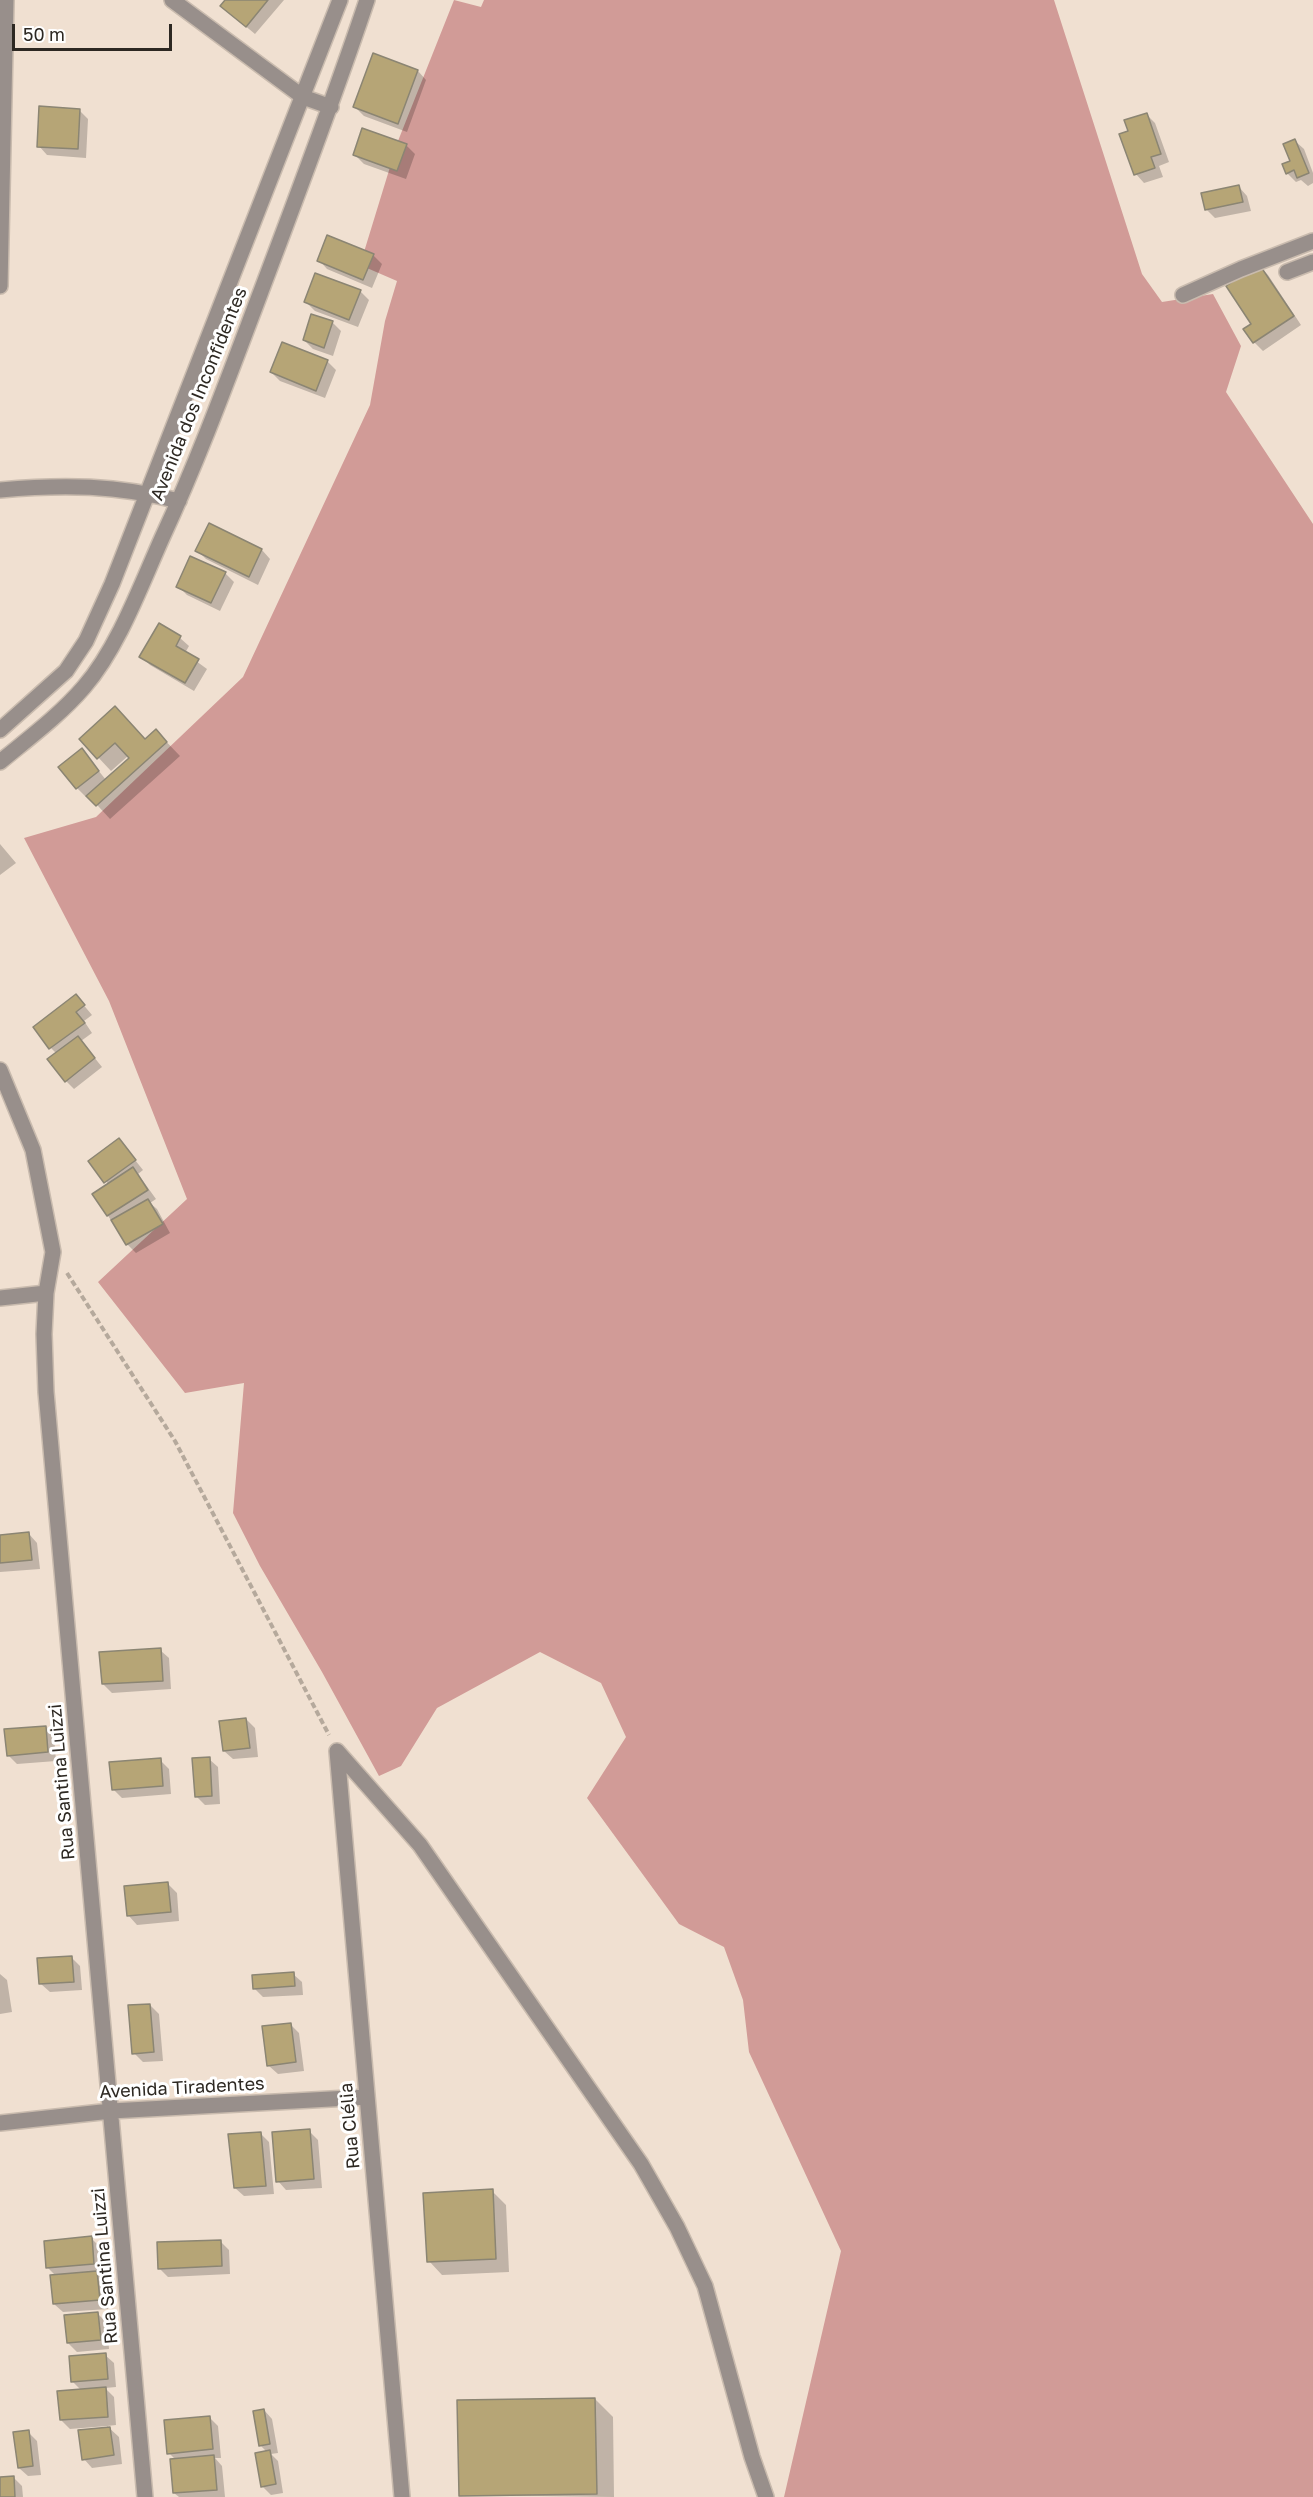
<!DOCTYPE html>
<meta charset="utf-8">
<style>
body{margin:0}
#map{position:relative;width:1313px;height:2497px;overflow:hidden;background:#f0e0d1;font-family:"Golos Text",sans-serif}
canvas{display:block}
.scale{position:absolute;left:12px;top:24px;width:160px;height:27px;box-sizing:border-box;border:3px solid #2d2822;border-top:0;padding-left:8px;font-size:18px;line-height:21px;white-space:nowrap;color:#2d2822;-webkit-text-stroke:4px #fff;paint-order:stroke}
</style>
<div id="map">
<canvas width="1313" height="2497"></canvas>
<div class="scale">50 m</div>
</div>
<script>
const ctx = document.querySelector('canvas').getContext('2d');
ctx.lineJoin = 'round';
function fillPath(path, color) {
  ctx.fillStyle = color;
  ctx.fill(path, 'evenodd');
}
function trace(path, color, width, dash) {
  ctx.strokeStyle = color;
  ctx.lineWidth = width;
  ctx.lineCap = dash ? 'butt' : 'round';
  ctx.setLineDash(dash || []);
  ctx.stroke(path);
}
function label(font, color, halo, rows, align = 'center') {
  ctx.font = font + ' "Golos Text",sans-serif';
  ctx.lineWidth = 6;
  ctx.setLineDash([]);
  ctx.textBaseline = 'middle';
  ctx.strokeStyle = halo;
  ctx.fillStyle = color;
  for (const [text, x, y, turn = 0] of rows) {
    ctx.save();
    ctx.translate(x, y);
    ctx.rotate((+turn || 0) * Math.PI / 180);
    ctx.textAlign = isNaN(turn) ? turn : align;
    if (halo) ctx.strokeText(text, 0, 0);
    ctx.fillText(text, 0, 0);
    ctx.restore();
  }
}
fillPath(new Path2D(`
 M454,0L481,7L484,0H1054L1142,274L1162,302L1213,294L1241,346L1226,392L1313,524V2497H784L841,2251L749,2052L743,2000L724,1947L679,1924L587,1798L626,1737L601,1683L540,1652L437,1708L401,1766L379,1776L322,1672L260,1566L233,1513L244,1383L185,1393L98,1282L187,1199L109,1001L24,838L96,817L243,677L370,405L385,321L397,281L360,265L398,141Z`), '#d19b97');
fillPath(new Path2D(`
 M227,0H284L255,34L231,14Z
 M374,55L418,71L426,80L407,132L364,116L355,107Z
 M79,110L88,119L86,158L47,155L39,146Z
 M1146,114L1155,123L1169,162L1159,166L1163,177L1144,183L1136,174L1130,132Z
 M1295,141L1304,149L1313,173V183L1308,186L1301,180L1296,182L1287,173L1292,162Z
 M406,145L415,154L406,179L364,164L355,155Z
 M1239,187L1247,196L1251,211L1215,218L1206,209Z
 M373,255L382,264L372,288L327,269L319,260Z
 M1259,266L1268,275L1301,325L1263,351L1254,342L1253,324Z
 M360,291L369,300L358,327L315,311L306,302Z
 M332,322L341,331L333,356L313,349L304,340Z
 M327,361L336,370L325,398L280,381L271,372Z
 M209,525L262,550L270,559L258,585L206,559L197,550Z
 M225,573L234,582L220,611L187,595L178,586Z
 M159,625L180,638L189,646L185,653L207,669L194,691L150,665L141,656Z
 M156,731L180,756L110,819L88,795L86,797L77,788L82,750L106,780L131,758L128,756L111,771L81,739L146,740Z
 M0,844L16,863L0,875Z
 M76,996L92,1015L84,1021L92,1033L81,1041L102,1067L74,1089L66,1081L57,1054L51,1048Z
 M119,1140L143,1170L138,1174L156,1199L150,1203L157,1209L170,1233L136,1253L127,1244L94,1195L109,1185L90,1161Z
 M29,1534L37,1543L40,1569L0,1572V1537Z
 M160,1650L169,1658L171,1689L112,1693L103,1684Z
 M246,1719L255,1728L258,1757L233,1759L224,1751Z
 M45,1727L54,1736L56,1761L17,1764L8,1755Z
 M209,1759L218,1767L220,1804L205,1805L196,1796Z
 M160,1760L169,1769L171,1794L122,1798L113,1789Z
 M168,1884L177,1893L179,1921L137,1925L129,1916Z
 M71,1957L80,1966L82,1990L50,1992L41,1984Z
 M0,1974L7,1980L12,2012L0,2014Z
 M293,1974L302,1982L303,1995L263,1997L254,1988Z
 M150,2005L159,2014L163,2061L143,2062L134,2053Z
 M290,2024L299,2033L304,2071L278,2074L269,2066Z
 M309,2131L318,2140L322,2188L286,2190L278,2181Z
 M260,2133L269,2142L274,2194L244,2196L235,2188Z
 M492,2191L506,2205L509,2272L442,2275L429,2261Z
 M91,2238L100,2247L102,2272L97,2273L106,2281L108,2309L63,2312L54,2304L56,2276L48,2268Z
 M220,2241L229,2250L230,2274L168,2277L159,2268Z
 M98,2314L107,2323L109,2349L77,2352L68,2343Z
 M105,2355L114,2363L116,2387L105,2388L114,2397L116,2425L107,2426L119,2437L122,2464L92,2468L84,2459L107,2428V2426L70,2429L61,2420L82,2391L73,2382Z
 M595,2399L613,2417L614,2497L461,2495Z
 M264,2410L272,2419L278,2453L271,2454L278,2461L283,2493L271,2495L262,2486L267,2452L260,2445Z
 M209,2417L218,2426L221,2458H215L222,2466L225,2497H179L174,2493L176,2460L169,2453Z
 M28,2432L37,2441L41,2475L28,2476L19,2468Z
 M13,2477L22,2486L23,2497H0V2478Z`), '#0003');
const building = new Path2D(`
 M225,0H268L246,27L220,6Z
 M373,53L418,70L398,124L353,107Z
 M39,106L80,109L78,149L37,147Z
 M1147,113L1161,154L1151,157L1155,168L1134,175L1119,134L1128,131L1124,120Z
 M362,128L407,144L397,171L353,155Z
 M1295,139L1309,173L1297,178L1294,170L1286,174L1282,164L1290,161L1283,144Z
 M1239,185L1243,202L1205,210L1201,193Z
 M327,235L374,254L363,280L317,261Z
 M1259,264L1294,316L1253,343L1243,329L1251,324L1226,286Z
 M315,273L361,290L349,320L304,302Z
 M311,314L333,321L324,348L303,340Z
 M282,342L328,360L316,391L270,372Z
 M209,523L262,549L249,577L195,551Z
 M190,556L226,572L211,603L176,587Z
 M159,623L181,636L176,646L199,659L185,683L139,657Z
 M115,706L145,739L156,729L167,742L96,806L86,796L129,758L115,743L97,759L79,739Z
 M82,748L99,771L76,789L58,767Z
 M76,994L85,1005L76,1012L85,1023L49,1049L33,1027Z
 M78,1036L95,1058L65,1082L47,1059Z
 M119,1138L136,1160L104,1183L88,1161Z
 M133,1167L148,1190L107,1216L92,1194Z
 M148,1199L163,1224L126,1245L111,1220Z
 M29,1532L32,1560L0,1563V1535Z
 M161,1648L163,1681L102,1684L99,1652Z
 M246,1718L250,1748L223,1751L219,1721Z
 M46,1726L48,1752L7,1756L4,1729Z
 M210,1757L212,1796L195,1797L192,1758Z
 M161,1758L163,1786L112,1790L109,1762Z
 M168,1882L171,1912L127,1916L124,1886Z
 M72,1956L74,1982L39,1984L37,1958Z
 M294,1972L295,1986L253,1989L252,1975Z
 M150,2004L154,2052L132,2054L128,2005Z
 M291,2023L296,2062L267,2066L262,2026Z
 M310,2129L314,2179L276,2182L272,2132Z
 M261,2132L266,2186L234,2188L228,2134Z
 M493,2189L496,2259L427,2262L423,2193Z
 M92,2236L94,2264L46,2268L44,2241Z
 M221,2240L222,2266L158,2269L157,2242Z
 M97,2271L100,2300L53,2304L50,2275Z
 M98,2312L101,2340L67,2343L64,2315Z
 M106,2353L108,2379L71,2382L69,2356Z
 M106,2387L108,2417L60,2420L57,2391Z
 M595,2398L597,2494L459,2496L457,2400Z
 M264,2409L270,2444L259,2446L253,2411Z
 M210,2416L213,2449L167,2454L164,2420Z
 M110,2427L114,2455L82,2460L78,2430Z
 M29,2430L33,2466L18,2468L13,2432Z
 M270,2450L276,2484L261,2487L255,2453Z
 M214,2455L217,2490L173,2493L170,2459Z
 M14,2476L15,2497H0V2477Z`);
fillPath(building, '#b6a576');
trace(building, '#8b8573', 1.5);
const minor = new Path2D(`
 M172,0L303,97L331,107
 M1287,272L1313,262
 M0,286L6,0
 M1183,295L1241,269L1313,241
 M0,490C64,484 117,485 179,501
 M0,730L66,671L86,641L112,584L340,0
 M0,762C29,738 60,715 84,687C118,648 141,585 162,538C199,458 229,376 260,294C297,196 334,99 367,0
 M0,1070L33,1150L53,1252L46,1293L44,1334L46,1392L145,2497
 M0,1298L46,1293
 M337,1751L420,1845L641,2164L677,2227L705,2286L752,2457L766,2497
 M337,1751L402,2497
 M0,2123L111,2111L367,2097`);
trace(minor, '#c9bbae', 18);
trace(new Path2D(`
 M67,1273L175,1441L329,1735`), '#b5a99c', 4, [6, 3]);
trace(minor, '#988f8b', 15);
label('18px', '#2d2822', '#fff', [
 ["Avenida dos Inconfidentes",199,394,-68],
 ["Rua Santina Luizzi",62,1782,-95],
 ["Avenida Tiradentes",182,2088,-3],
 ["Rua Clélia",350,2126,-95],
 ["Rua Santina Luizzi",105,2266,-95]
]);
</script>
